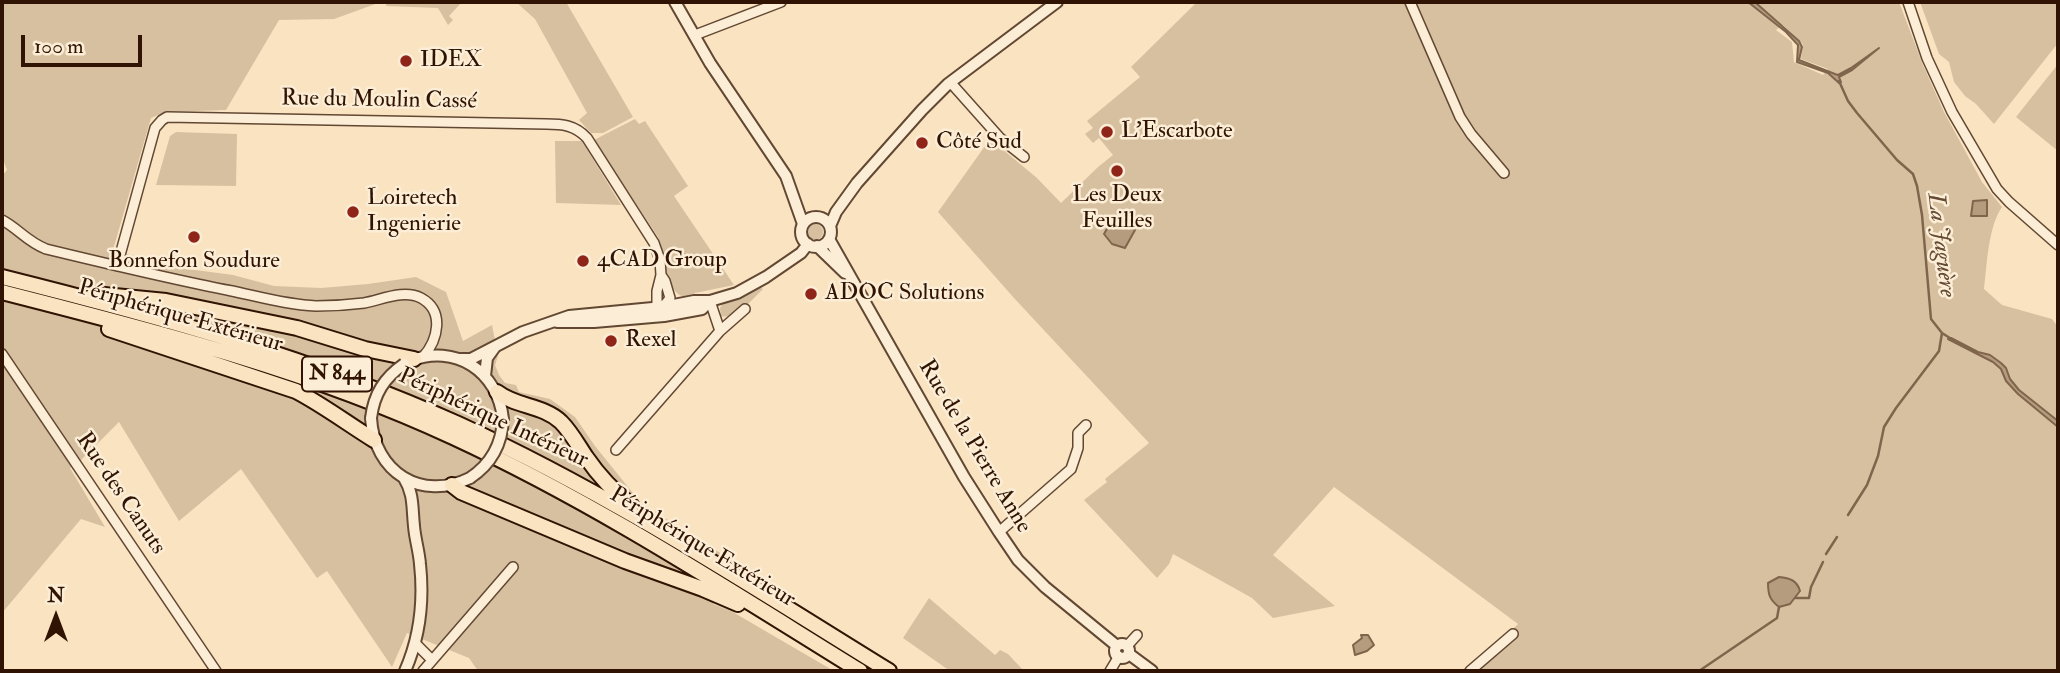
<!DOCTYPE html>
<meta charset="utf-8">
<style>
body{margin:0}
#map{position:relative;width:2060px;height:673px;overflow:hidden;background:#f9e3c0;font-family:"IM FELL Double Pica",serif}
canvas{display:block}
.frame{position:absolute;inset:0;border:4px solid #301302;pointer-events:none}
.north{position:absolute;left:21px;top:582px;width:70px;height:70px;-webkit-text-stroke:5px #fbedd6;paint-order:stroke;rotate:0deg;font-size:19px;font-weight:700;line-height:28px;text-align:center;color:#301302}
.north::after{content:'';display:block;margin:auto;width:24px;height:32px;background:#301302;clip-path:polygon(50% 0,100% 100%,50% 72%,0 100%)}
.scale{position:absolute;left:21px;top:35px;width:121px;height:32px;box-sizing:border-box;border:4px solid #301302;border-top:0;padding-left:9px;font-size:21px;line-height:24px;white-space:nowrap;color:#301302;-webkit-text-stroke:5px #fbedd6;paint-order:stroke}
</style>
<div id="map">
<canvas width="2060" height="673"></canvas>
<div class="frame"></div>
<div class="north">N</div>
<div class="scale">100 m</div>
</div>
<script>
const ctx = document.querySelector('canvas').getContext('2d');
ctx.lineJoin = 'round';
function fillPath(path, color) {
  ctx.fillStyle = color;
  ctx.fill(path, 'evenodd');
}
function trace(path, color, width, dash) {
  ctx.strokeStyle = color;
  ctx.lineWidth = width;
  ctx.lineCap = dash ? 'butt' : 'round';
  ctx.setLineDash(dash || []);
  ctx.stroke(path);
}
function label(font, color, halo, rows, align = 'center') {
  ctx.font = font + ' "IM FELL Double Pica",serif';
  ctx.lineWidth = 5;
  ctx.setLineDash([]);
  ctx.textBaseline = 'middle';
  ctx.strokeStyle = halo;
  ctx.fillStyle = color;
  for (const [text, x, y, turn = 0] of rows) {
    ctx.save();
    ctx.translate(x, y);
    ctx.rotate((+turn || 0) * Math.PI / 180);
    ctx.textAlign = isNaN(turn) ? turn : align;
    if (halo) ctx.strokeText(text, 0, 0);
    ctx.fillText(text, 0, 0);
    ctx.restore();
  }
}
fillPath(new Path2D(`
 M2,2H381L334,19L279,20L226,110L165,112L151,118L113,250L173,267L233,275L274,286L321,288L368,284L416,277L446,292L463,341L492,325L498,356L495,365L499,375L505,383L516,385L519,392L550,399L575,417L595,446L641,503L744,568L713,604L731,611L834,671H478L469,658L407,633L392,667L327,571L317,578L241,469L179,521L119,422L79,462L70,468L105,527L81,519L2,613V176L7,170L2,157Z
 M387,2H462L449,16L453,20L448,25L438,8L386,6Z
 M516,2H566L633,117L603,133H591L579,120L587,113L535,19Z
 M1197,2H1899L1923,65L1944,112L1982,182L2002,207C1988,227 1987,265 1984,289L2002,305L2052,319L2058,327V671H1470L1518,624L1334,487L1273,555L1335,606L1273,618L1252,598L1173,554L1169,564L1157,578L1084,500L1107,482L1105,479L1149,443L1014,298L938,212L990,139L1037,178L1061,203L1098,167L1113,155L1099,138L1093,143L1085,134L1093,128L1087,121L1140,77L1131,67ZM1783,25L1801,42L1803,45L1801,59L1828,69L1823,75L1794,62L1792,42L1776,30Z
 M1920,2H2058V43L1994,124L1976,104L1965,96L1954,82L1949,62L1939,54Z
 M2058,64V151L2016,117Z
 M635,119L639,124L645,121L688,186L674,196L734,285L695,293L687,298C662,292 667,257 658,237L594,140Z
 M176,132L237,134L236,186L156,185L170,136Z
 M555,141H582L621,205L556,203Z
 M807 232a8 8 0 1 1 16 0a8 8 0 1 1-16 0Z
 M760,287L763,289L748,304H744C737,310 730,319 721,316L720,308L722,305Z
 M929,598L995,655L1000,650L1008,654L1024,671H950L903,638Z`), '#d7c0a0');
const water = new Path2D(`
 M1748,2L1756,3L1799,41L1802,47L1799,60L1835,74L1838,75L1851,68L1879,48L1852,70L1839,77L1841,82L1839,83L1828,73L1797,62L1798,45L1786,32Z
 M1987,200V216H1971L1973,201Z
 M1118,217H1120L1135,230L1125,248L1112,244L1104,234L1109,225Z
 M1951,338L1978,352L1990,355L2001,363L2006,368L2010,379L2019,390L2058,421V427L2018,394L2006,381L2001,369L1993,362L1948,339Z
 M1779,577C1789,578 1797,580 1800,591L1790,604L1779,607C1770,600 1768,595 1768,583Z
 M1361,635H1368L1374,645L1367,651L1355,655L1353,645L1362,638Z`);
fillPath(water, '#b59c7f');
trace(water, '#80654d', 2);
trace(new Path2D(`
 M1839,81L1848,101L1857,113L1897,160L1913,174L1917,186L1922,215L1931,319L1942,333L1953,340
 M1848,515L1867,485L1878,456L1884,427L1896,408L1939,351L1942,333
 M1826,554L1837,537
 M1796,598H1809L1811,587L1823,562
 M1699,671L1777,618L1779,607`), '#80654d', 2.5);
const minor = new Path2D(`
 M1410,2L1460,117L1471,134L1504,173
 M1908,2L1927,58L1952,112L1997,189L2009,202L2058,245
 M695,35L781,2
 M951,83L1000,138L1024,157
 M2,220C19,229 26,241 46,249C108,264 170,279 232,291C260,297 288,305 316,306C332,306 348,305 364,303C381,300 404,289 421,298C445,311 438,340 423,357
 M117,266L155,128L162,120L167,117L546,124C562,124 575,125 587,138L654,243L660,260L661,275
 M710,301L720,331
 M663,307L670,298L665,281L661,275L657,291V303L663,307V310
 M2,354L216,671
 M616,450L720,331L745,309
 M999,532L1071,469L1078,448V433L1086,425
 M416,644L432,660
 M1127,646L1137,635
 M423,671L513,567
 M1110,671L1119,656
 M1470,671L1513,634`);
const tertiary = new Path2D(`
 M675,2L710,63L786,176L803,224
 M801 232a15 15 0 1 1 30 0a15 15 0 1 1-30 0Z
 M830,226L836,212L857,183L922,110L948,84L1057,2
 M829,239L964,477L999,532L1018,560L1045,587L1117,646
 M817,246L845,273
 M557,322H594L664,316L702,309L710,301
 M460,359H471L523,332L569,316L663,307L694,301H710L737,293L766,277L801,253L808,244
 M410,361C455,343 498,371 503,419
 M485,376L487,358L495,347
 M371,418C374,472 421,502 470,478
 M404,478C414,494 412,508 414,526C415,539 419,551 420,564C424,601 420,637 405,671
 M1115 651a7 7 0 1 1 14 0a7 7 0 1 1-14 0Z
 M1129,654L1152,671`);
const trunk = new Path2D(`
 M2,277C158,316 312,358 458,424C609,493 748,584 889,671
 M2,292C155,331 309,370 453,437C596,503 727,589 860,671
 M94,294L166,301L297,328L365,349L414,359
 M109,329L296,391C323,405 348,424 374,440
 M497,392C516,407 543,405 561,422C571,432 578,445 586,457C599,476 613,491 631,505
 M452,485L461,492L625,561L703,589L738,604`);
trace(minor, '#624732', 12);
trace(tertiary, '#624732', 14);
trace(trunk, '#301302', 18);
trace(minor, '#fbedd6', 9);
trace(tertiary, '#fbedd6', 10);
trace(trunk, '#f9e3c0', 14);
const tertiaryBridge = new Path2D(`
 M371,418C374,394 384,378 404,364
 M470,478C491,464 502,445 503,419`);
trace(tertiaryBridge, '#624732', 14, []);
trace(tertiaryBridge, '#fbedd6', 10);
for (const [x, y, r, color] of [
 [406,61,7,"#8f2418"],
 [1107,132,7,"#8f2418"],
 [922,143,7,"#8f2418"],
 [1117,171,7,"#8f2418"],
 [353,212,7,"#8f2418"],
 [194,237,7,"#8f2418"],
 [583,261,7,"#8f2418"],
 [811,294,7,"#8f2418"],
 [611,341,7,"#8f2418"]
]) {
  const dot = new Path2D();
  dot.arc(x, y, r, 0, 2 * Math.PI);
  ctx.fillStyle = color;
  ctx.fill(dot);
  trace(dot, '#fbedd6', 2.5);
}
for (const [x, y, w] of [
 [337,374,70]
]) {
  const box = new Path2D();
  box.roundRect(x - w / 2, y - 17.5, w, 35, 5);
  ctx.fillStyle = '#fbedd6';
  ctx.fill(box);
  trace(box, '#301302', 2);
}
label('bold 21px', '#301302', null, [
 ["N 844",337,374]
]);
label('23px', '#301302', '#fbedd6', [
 ["IDEX",420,61],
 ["L'Escarbote",1121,132],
 ["Côté Sud",936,143],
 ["Les Deux",1117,196,"center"],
 ["Feuilles",1117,222,"center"],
 ["Loiretech",367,199],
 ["Ingenierie",367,225],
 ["4CAD Group",597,261],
 ["Bonnefon Soudure",194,262,"center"],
 ["ADOC Solutions",825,294],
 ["Rexel",625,341]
], 'left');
label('23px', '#301302', '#fbedd6', [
 ["Rue du Moulin Cassé",379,101,1],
 ["Périphérique Extérieur",180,317,16],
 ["Périphérique Intérieur",493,419,25],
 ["Rue de la Pierre Anne",974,447,59],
 ["Rue des Canuts",120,494,56],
 ["Périphérique Extérieur",702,548,31]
]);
label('italic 24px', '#654a34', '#fbedd6', [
 ["La Jaguère",1940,245,83]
]);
</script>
